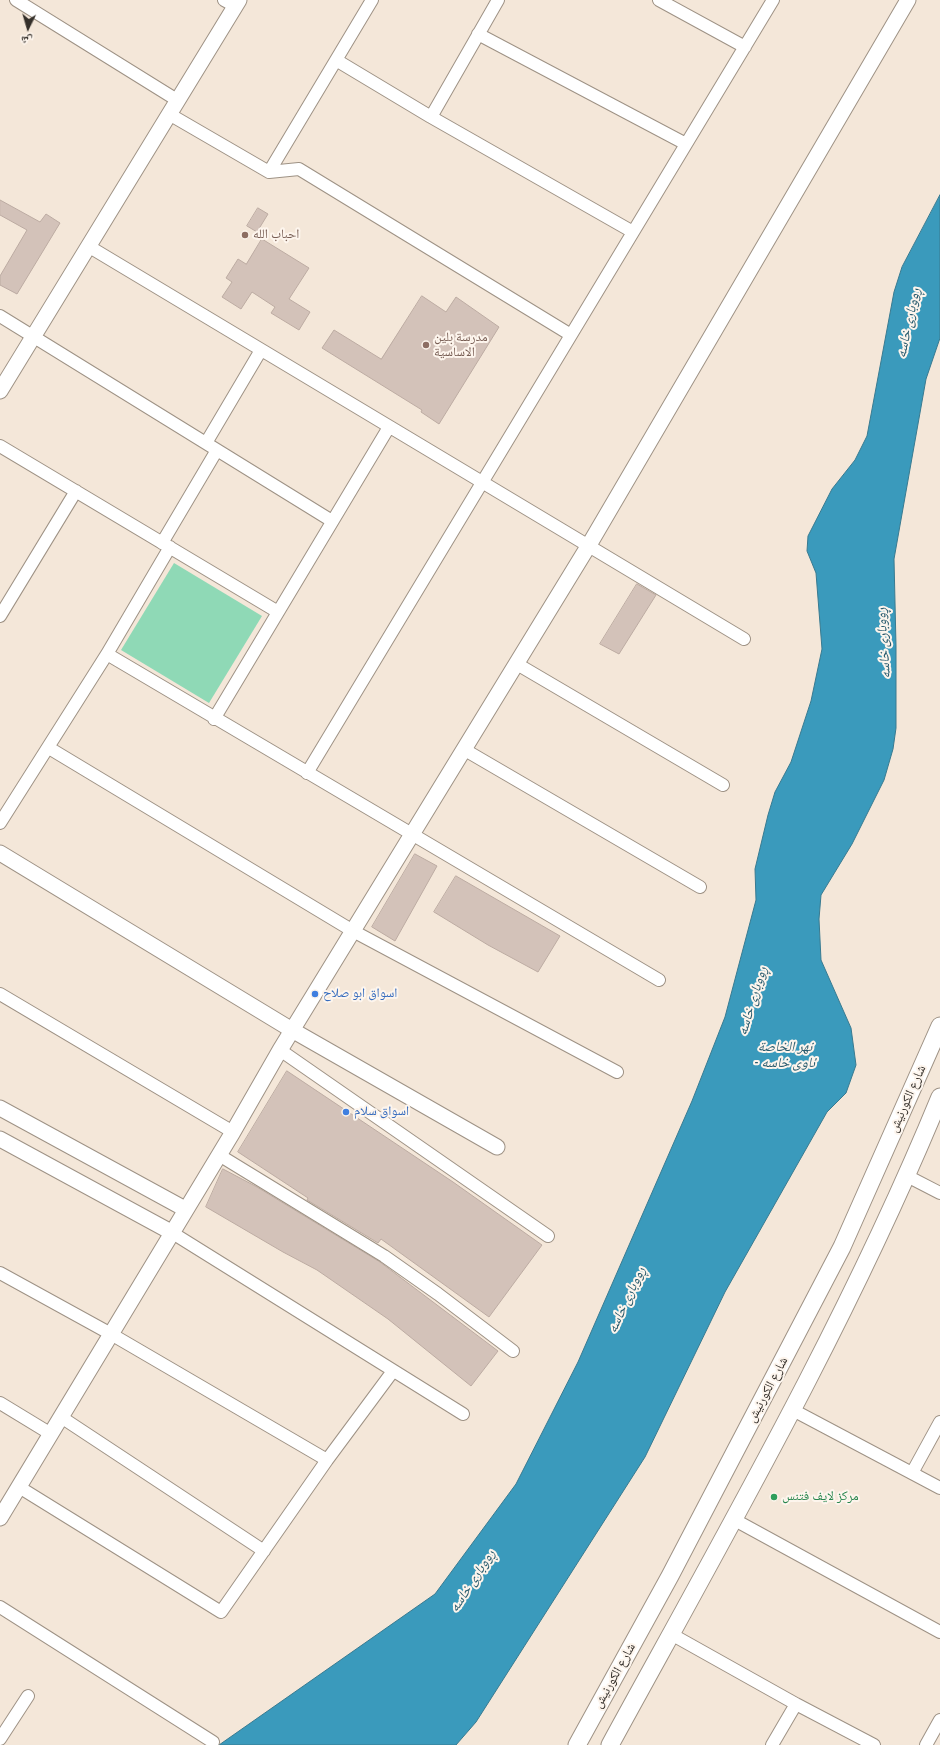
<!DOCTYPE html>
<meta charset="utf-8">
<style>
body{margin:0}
#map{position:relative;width:940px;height:1745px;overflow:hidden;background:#f4e7d9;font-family:"Roboto Condensed","Noto Naskh Arabic",sans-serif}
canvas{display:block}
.north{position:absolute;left:8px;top:8px;width:40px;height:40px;-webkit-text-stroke:3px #fdf5ed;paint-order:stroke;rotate:185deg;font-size:11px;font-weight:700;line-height:16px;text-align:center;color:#342f2a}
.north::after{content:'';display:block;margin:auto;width:14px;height:18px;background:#342f2a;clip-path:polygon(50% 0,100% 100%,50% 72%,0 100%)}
</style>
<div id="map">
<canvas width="940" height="1745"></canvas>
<div class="north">ش</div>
</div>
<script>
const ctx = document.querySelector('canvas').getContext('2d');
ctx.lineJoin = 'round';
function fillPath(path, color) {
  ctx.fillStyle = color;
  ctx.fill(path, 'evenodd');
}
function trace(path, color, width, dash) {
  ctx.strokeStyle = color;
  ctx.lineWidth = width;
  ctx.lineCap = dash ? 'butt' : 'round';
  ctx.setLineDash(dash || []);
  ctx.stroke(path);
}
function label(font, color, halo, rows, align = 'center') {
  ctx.font = font + ' "Roboto Condensed","Noto Naskh Arabic",sans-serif';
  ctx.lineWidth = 4;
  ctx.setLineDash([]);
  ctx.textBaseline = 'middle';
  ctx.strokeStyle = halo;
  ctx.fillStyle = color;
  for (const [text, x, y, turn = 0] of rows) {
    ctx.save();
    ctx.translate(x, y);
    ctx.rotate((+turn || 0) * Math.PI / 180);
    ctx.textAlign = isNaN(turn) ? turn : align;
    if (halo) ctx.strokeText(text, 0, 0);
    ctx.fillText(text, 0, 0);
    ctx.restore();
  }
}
fillPath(new Path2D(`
 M174,563L262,616L209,703L121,650Z`), '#8fd9b6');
const water = new Path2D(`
 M940,195V338L926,379L894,559L896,646V728L893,749L884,780L852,844L821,895L819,919L821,960L851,1028L856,1065L846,1093L827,1112L725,1292L645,1457L476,1722L456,1745H219L435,1594L516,1484L578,1362L692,1101L725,1017L756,900L755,869L768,815L775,792L791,762L811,701L822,649L816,573L807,551L808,536L832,489L855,460L867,436L894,292L902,267Z`);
fillPath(water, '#3a9abc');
trace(water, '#387a90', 1);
const building = new Path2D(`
 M0,200L40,222L46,214L60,223L17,294L0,285V276L27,230L0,215Z
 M258,208L268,214L257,232L247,226Z
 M262,239L309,268L289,299L310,312L299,330L271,313L275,307L252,292L241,309L222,297L232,282L226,278L238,259L246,264Z
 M422,296L446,312L456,297L499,327L439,424L421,412L422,410L322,348L334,330L381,359Z
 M637,584L656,595L619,654L600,644Z
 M415,854L437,866L395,941L372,927Z
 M456,876L560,936L538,972L488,945L434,912Z
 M287,1071L453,1182L542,1245L489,1317L381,1239L378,1243L307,1200L308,1198L238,1152Z
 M223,1169L257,1187L380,1262L498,1351L471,1386L388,1319L317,1270L283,1252L206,1207Z`);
fillPath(building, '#d3c2b9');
trace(building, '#bcaba2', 1);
const minor = new Path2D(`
 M16,0L177,100
 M224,0L235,6
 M659,0L745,47
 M478,34L686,144
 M336,60L431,117L633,232
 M169,114L269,172L299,169L571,335
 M431,117L498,0
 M269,172L372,0
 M88,246L744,639
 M0,316L332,521
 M206,443L261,350
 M0,446L278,612
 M162,543L217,450
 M0,616L76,491
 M107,654L659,980
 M517,664L723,785
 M214,719L389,427
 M49,748L353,931L617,1072
 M465,750L700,887
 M307,773L773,0
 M0,823L107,654L170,547
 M0,994L233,1132
 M280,1050L548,1236
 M219,1155L384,1256L438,1294L513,1351
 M907,1176L940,1193
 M171,1232L463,1414
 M0,1273L111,1334L327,1460
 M0,1403L51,1434
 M791,1409L940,1488
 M61,1417L264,1551
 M912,1473L940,1422
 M19,1487L221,1612L327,1460L393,1371
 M733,1519L940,1632
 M0,1607L213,1742
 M671,1634L796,1704L874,1745
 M0,1739L28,1696
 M772,1745L796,1704
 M926,1745L940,1720`);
const tertiary = new Path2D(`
 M0,391L239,0
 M0,853L292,1030L497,1147
 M0,1108L185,1209
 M0,1139L171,1232
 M0,1518L233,1132L280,1050L589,545L908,0`);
const secondary = new Path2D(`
 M577,1745L670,1576L842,1247L940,1026
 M610,1745C726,1533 848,1321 940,1097`);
trace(minor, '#9e9285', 14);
trace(tertiary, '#9e9285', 17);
trace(secondary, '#9e9285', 19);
trace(minor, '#fff', 12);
trace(tertiary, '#fff', 15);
trace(secondary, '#fff', 17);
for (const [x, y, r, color] of [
 [245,235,4,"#8d6e63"],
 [426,345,4,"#8d6e63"],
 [315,994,4,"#3f7fe0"],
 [346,1112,4,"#3f7fe0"],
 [774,1497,4,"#2e9e5b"]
]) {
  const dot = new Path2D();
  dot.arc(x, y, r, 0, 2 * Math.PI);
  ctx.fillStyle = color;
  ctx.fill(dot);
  trace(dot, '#fdf5ed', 1.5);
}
label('13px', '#785e54', '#fdf5ed', [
 ["احباب الله",253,235],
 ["مدرسة بلين",434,338],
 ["الاساسية",434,353]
], 'left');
label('13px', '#366cbe', '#fdf5ed', [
 ["اسواق ابو صلاح",323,994],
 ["اسواق سلام",354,1112]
], 'left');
label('13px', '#342f2a', '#fdf5ed', [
 ["شارع الكورنيش",908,1099,-66],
 ["شارع الكورنيش",768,1390,-62],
 ["شارع الكورنيش",615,1676,-61]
]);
label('13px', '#27864d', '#fdf5ed', [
 ["مركز لايف فتنس",782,1497]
], 'left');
label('italic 14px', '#275a6d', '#fdf5ed', [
 ["ڕووباری خاسە",909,323,-78],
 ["ڕووباری خاسە",884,643,-94],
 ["ڕووباری خاسە",753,1001,-73],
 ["نهر الخاصة",785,1047],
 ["- ئاوی خاسە",785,1063],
 ["ڕووباری خاسە",627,1300,-65],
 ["ڕووباری خاسە",473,1581,-57]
]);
</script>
